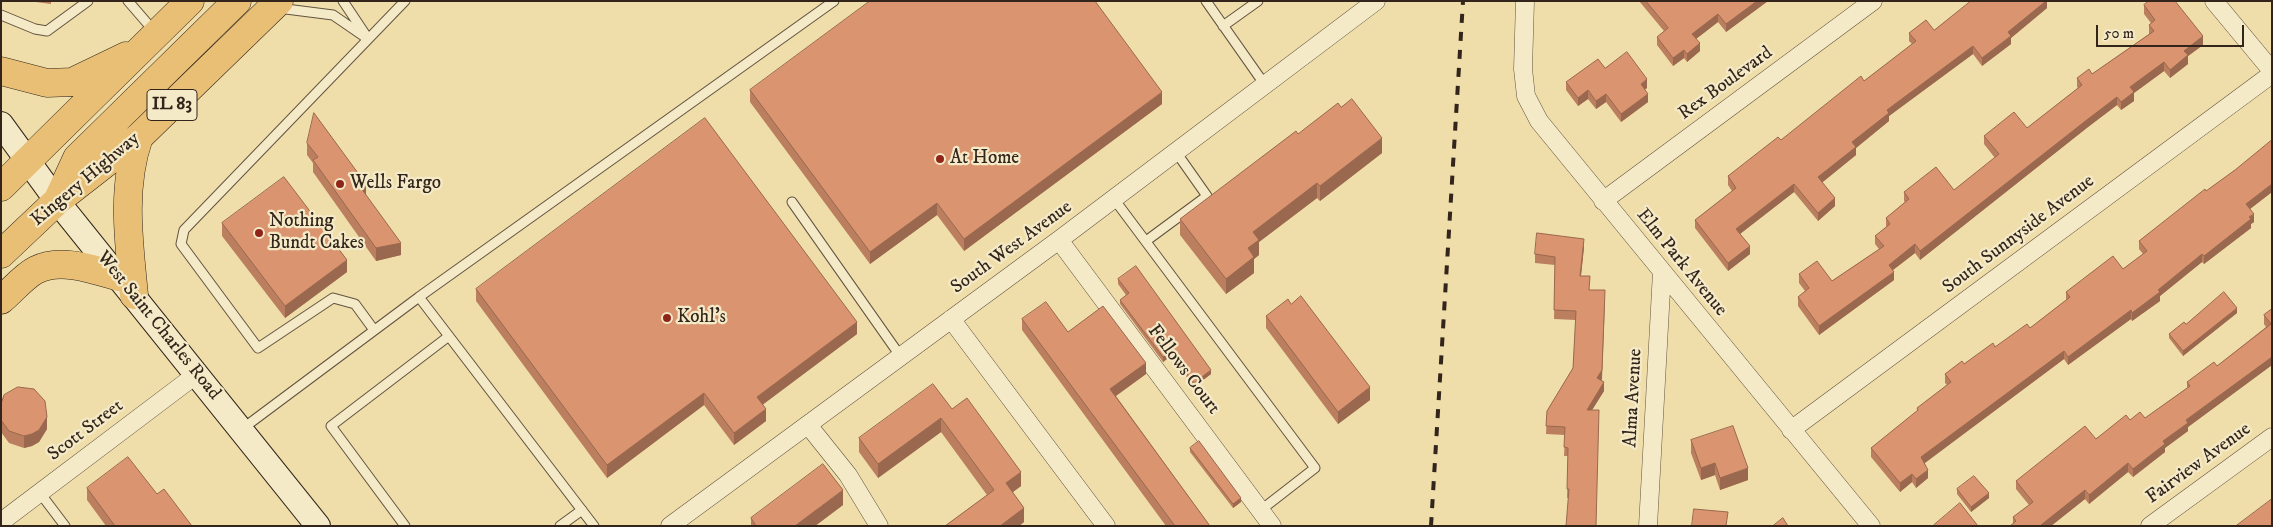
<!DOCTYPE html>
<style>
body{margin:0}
#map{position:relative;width:2273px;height:527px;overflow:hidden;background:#efdeaa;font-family:"IM FELL DW Pica",serif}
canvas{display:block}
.frame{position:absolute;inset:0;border:2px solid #33251b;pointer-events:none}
.scale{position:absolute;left:2096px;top:25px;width:148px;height:22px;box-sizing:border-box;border:2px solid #33251b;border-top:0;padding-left:6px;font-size:15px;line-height:18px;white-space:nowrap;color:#33251b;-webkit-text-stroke:4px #f5eac8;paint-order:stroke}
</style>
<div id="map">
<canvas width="2273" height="527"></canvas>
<div class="frame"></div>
<div class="scale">50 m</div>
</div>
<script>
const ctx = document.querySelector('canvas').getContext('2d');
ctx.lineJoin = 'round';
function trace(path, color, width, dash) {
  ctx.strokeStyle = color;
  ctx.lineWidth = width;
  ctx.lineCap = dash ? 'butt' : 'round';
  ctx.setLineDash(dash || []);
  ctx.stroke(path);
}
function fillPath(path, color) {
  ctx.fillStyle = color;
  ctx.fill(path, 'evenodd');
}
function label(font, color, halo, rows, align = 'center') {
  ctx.font = font + ' "IM FELL DW Pica",serif';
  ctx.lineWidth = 4.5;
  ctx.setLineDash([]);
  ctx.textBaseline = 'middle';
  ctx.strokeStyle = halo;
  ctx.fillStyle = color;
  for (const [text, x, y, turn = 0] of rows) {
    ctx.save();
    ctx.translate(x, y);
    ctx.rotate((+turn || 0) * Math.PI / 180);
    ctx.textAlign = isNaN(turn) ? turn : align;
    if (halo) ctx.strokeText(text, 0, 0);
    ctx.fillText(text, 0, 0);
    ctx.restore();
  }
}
const lane = new Path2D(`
 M128,1L154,31
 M343,1L365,34
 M1206,1L1265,85
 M278,8L333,15L368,39
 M1,15L35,29L47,31L88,1
 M1223,26L1258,1
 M1114,199L1315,468L1261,510
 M792,202L901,357
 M1146,241L1207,196L1176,152
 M419,297L834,1
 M374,330L355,304L333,298L258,348L181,244L184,230L405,1
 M242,429L419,297L594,526
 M40,493L65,526
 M405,526L331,426L449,336
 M560,526L582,510`);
const street = new Path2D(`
 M1525,1L1523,69L1526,96L1539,121L1871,526
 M2214,1L2272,71
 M1603,201L1873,1
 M1059,240L1272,526
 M951,319L1106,526
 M808,425L848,475L879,526
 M1791,430L2272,74
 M1,522L197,374
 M670,526L1059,240L1376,1
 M1648,526L1662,272
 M2150,526L2272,437`);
const secondary = new Path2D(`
 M1,124L57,201L318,526`);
const highway = new Path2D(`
 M1,71L47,83L72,82L126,56
 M1,187L190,1
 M59,197L77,158L237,1
 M1,254L57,201L139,137L279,1
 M134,295C129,243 121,188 139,137
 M1,300C12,291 24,276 36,270C61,257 95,270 119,277`);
trace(lane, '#62533f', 11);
trace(street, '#62533f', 19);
trace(secondary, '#33251b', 26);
trace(highway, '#33251b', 29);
trace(lane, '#f5eac8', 9);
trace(street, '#f5eac8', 18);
trace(secondary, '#f5eac8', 24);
trace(highway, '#e8bf75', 28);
trace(new Path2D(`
 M1431,526L1463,1`), '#33251b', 4, [9, 9]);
fillPath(new Path2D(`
 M28,1H51V4Z
 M1639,1H1768L1726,32L1718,22L1696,39L1700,51L1687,62L1684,58L1673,66L1657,45V37L1664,31Z
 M2047,1V8L2011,38V44L1982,66L1973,54L1889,116V121L1856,148V155L1822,182L1835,206L1818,221L1794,192L1740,234L1750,254L1728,271L1695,228V220L1732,191L1728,185V176L1781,140L1864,81L1912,44L1909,41V33L1934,30Z
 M2144,5L2203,45L2188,56V64L2170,78L2164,71L2134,93V101L2121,110L2117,105L2088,127L1920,260L1915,253L1893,270L1894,280L1819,335L1798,306V297L1805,291L1799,283V274L1832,281L1879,249L1875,244V236L1886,227V218L1905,202L1904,201V192L1954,190L1995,158L1984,144V136L2027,128L2078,88L2077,87V78L2092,74L2149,34V25L2151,23L2144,14Z
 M1605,68L1647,88L1645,89L1648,102L1621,122L1606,102L1596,109L1588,99L1578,106L1566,90V82Z
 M750,90L1162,104L964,251L937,215L870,264L750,102Z
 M1298,134L1382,153L1320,201L1317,198L1259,242V255L1254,259V273L1226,294L1180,235V219Z
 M2272,140V192L2250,209L2254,222L2251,224V228L2204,264L2202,262L2160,296V301L2132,321L2131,319L2068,365L2064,359L1924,463L1928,478L1916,488L1912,482L1900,492L1871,457V448L1917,411V408L1947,385L1945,383V374L2030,328L2066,300V292L2123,269L2143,254L2139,249V241L2235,170Z
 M307,143L366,196L401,255L376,261L313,172V163L307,155Z
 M222,223L347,272L285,318L222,236Z
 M1584,247L1581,276L1590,290L1602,379L1601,380L1604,391L1592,410L1569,498H1567L1568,456H1564L1565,435L1546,434L1547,411L1573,368L1576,320L1554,319L1555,265L1535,263V254Z
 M1118,279L1211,374L1194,387L1171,356L1163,362L1120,304V300L1126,295L1118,284Z
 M476,289L857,334L763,404L766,421L734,445L704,405L607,478L476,301Z
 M1291,304L1370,400L1338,424L1266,328V316Z
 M2272,309V365L2188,427V431L2165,448V452L2133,477L2128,472L2089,504L2085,499L2051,526H2010L2013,524V517L2029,505L2016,489V481L2130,420L2145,418L2187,388V382L2217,366L2266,327L2264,324V315Z
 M2237,313L2183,356L2169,338V334L2186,324Z
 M1022,319L1068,332L1146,374L1116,396L1210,526H1166L1022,330Z
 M1,404L47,429L39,442L32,446L24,448L9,443L1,432Z
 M952,409L1021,486L1013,492L1024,522L1019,526H945L987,495L941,432L878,478L859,452V438Z
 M1691,440L1748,480L1720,490L1715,475L1701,480L1691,453Z
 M1190,448L1241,502L1233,508L1190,452Z
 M87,488L157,494L192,526H106L87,500Z
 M1957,489L1989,498L1971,512L1957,494Z
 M843,505L815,526H751V518Z`), '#bb7f5f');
fillPath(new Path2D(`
 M1757,1H1768L1726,32V24Z
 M2046,1H2047V8L2011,38V44L1982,66V58L2008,32Z
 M1718,14V22L1692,42V34Z
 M2203,36V45L2188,56V64L2170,78V70L2184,51Z
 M1700,43V51L1687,62V54Z
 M1973,46V54L1889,116V121L1856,148V155L1818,186V177L1852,142L1887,110Z
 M1684,50V58L1673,66V58Z
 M2164,62V71L2134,93V101L2121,110V102L2130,87Z
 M1647,79V88L1641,92V84Z
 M1588,90V99L1578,106V98Z
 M1162,92V104L964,251V239Z
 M1606,94V102L1596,109V101Z
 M1648,94V102L1621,122V114Z
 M2117,97V105L2088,127L1920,260V251L2088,119Z
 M1382,138V153L1320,201V186Z
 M1317,183V198L1259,242V255L1254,259V273L1226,294V279L1253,232Z
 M366,184V197L361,188Z
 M1794,184V192L1736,237V229Z
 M2272,184V192L2246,212V204Z
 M1835,198V206L1818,221V213Z
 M937,203V215L870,264V252Z
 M2254,214V222L2251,224V228L2204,264V256Z
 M1584,239V247L1580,284V276Z
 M401,243V255L376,261V248Z
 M1915,244V253L1889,273V265Z
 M1750,246V254L1728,271V263Z
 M2202,254V262L2160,296V301L2132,321V313L2158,290Z
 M347,260V272L285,318V306Z
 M1894,272V280L1819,335V326Z
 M1605,299L1602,379L1597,387V378Z
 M2237,308V313L2183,356V351Z
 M2131,310V319L2068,365V357Z
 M857,322V334L757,409V397Z
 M2064,351V359L1921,466V457Z
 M1171,352V356L1163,362V357Z
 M2272,357V365L2188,427V431L2165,448V452L2133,477V469L2186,420Z
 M1146,363V374L1110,400V389Z
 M1211,370V374L1194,387V383Z
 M1604,382V391L1587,418V410Z
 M1370,387V400L1338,424V412Z
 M704,393V405L607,478V465Z
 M766,409V421L734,445V433Z
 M47,417V429L39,442L32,446L24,448V436Z
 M941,418V432L878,478V464Z
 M1715,463V475L1701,480V468Z
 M2128,463V472L2089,504V495Z
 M1748,468V480L1720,490V478Z
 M1928,470V478L1916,488V479Z
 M1021,472V486L1006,497V483Z
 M1912,474V482L1900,492V483Z
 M843,490V505L815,526H795Z
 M2085,490V499L2051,526H2041V525Z
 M1989,493V498L1971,512V507Z
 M1241,498V502L1233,508V504Z
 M1024,508V522L1019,526H1000Z`), '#99684e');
const building = new Path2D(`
 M870,1H1095L1162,92L964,239L937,203L870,252L750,90Z
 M1646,1H1757L1726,24L1718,14L1692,34L1700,43L1687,54L1684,50L1673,58L1657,37L1668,28Z
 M1971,1H2046L2008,32L2011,36L1982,58L1973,46L1887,110L1889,113L1852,142L1856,147L1818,177L1835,198L1818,213L1794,184L1736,229L1750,246L1728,263L1695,220L1736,188L1728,176L1778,137L1781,140L1861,76L1864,81L1916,41L1909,33L1926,20L1934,30Z
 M2149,1H2175L2203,36L2184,51L2188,55L2170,70L2164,62L2130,87L2134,92L2121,102L2117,97L2088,119L1920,251L1915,244L1889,265L1894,272L1819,326L1798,297L1809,288L1799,274L1817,261L1832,281L1884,246L1875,236L1890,224L1886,218L1909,199L1904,192L1936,167L1954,190L1999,154L1984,136L2014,112L2027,128L2082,85L2077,78L2089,69L2092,74L2154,31L2149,25L2155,20L2144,5Z
 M1627,52L1647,79L1641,84L1648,94L1621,114L1606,94L1596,101L1588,90L1578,98L1566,82L1598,59L1605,68Z
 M1352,99L1382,138L1320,186L1317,183L1253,232L1259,240L1248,248L1254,257L1226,279L1180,219L1296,131L1298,134L1338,103L1341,107Z
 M314,113L366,184L361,188L401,243L376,248L313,160L318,157L307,143Z
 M705,118L857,322L757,397L766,409L734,433L704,393L607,465L476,289Z
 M2272,140V184L2246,204L2254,214L2249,217L2251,219L2204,256L2202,254L2158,290L2160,292L2132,313L2131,310L2068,357L2064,351L1921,457L1928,470L1916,479L1912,474L1900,483L1871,448L1918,410L1917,408L1951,382L1945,374L1962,361L1964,364L1993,343L1995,347L2027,324L2030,328L2070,297L2066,292L2113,256L2123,269L2147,251L2139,241L2205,189L2206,191L2235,170Z
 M284,177L347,260L285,306L222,223Z
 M1537,233L1584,239L1580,276H1590L1589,290H1605L1602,370L1597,378L1604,382L1587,410H1599L1596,526H1566L1569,489H1567L1568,448L1564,447L1565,427L1546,426L1547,411L1573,368L1576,311L1554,310L1555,257L1535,254Z
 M1136,266L1211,370L1194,383L1171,352L1163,357L1120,300L1129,293L1118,279Z
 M2224,292L2237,308L2183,351L2169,334L2184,322L2186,324Z
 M1301,296L1370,387L1338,412L1266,316L1288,299L1291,304Z
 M1046,302L1068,332L1103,306L1146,363L1110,389L1210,526H1175L1022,319Z
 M2272,309V357L2186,420L2188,423L2163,441L2165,444L2133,469L2128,463L2089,495L2085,490L2041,525V526H2010L2016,521L2013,517L2033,502L2016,481L2085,426L2096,439L2126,415L2130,420L2140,412L2145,418L2190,386L2187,382L2214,362L2217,366L2271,324L2264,315Z
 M933,384L952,409L967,398L1021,472L1006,483L1024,508L1000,526H945L994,490L941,418L878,464L859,438Z
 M18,387L34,389L45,401L47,417L39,430L32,434L24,436L9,431L1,420V404L4,395Z
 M1733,426L1748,468L1720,478L1715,463L1701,468L1691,440Z
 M1199,441L1241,498L1233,504L1190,448Z
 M128,457L157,494L164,489L192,526H115L87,488Z
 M823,464L843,490L795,526H756L751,518Z
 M1974,476L1989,493L1971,507L1957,489Z
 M2272,499V526H2236Z
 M1960,503L1978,526H1934V525Z
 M1694,509L1728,512L1726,526H1692Z
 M1783,518L1788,526H1773Z`);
fillPath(building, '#da946f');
trace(building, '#99684e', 1);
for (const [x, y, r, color] of [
 [940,159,5,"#8f2418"],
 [340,184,5,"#8f2418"],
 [259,233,5,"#8f2418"],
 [667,318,5,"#8f2418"]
]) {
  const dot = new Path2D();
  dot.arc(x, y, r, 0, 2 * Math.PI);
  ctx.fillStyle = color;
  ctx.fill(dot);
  trace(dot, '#f5eac8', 2);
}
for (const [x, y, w] of [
 [172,105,50]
]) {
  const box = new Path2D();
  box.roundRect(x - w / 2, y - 15.5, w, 31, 4);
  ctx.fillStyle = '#f5eac8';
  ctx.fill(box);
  trace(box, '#33251b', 1);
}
label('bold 18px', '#33251b', null, [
 ["IL 83",172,105]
]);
label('19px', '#33251b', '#f5eac8', [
 ["Rex Boulevard",1726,84,-36],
 ["Kingery Highway",86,180,-40],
 ["South Sunnyside Avenue",2019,235,-37],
 ["South West Avenue",1012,248,-36],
 ["Elm Park Avenue",1681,263,51],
 ["West Saint Charles Road",158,326,51],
 ["Fellows Court",1183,370,53],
 ["Alma Avenue",1634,398,-87],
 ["Scott Street",86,431,-37],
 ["Fairview Avenue",2199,464,-36]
]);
label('19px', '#33251b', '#f5eac8', [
 ["At Home",950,159],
 ["Wells Fargo",350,184],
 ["Nothing",269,222],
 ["Bundt Cakes",269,244],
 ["Kohl's",677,318]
], 'left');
</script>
